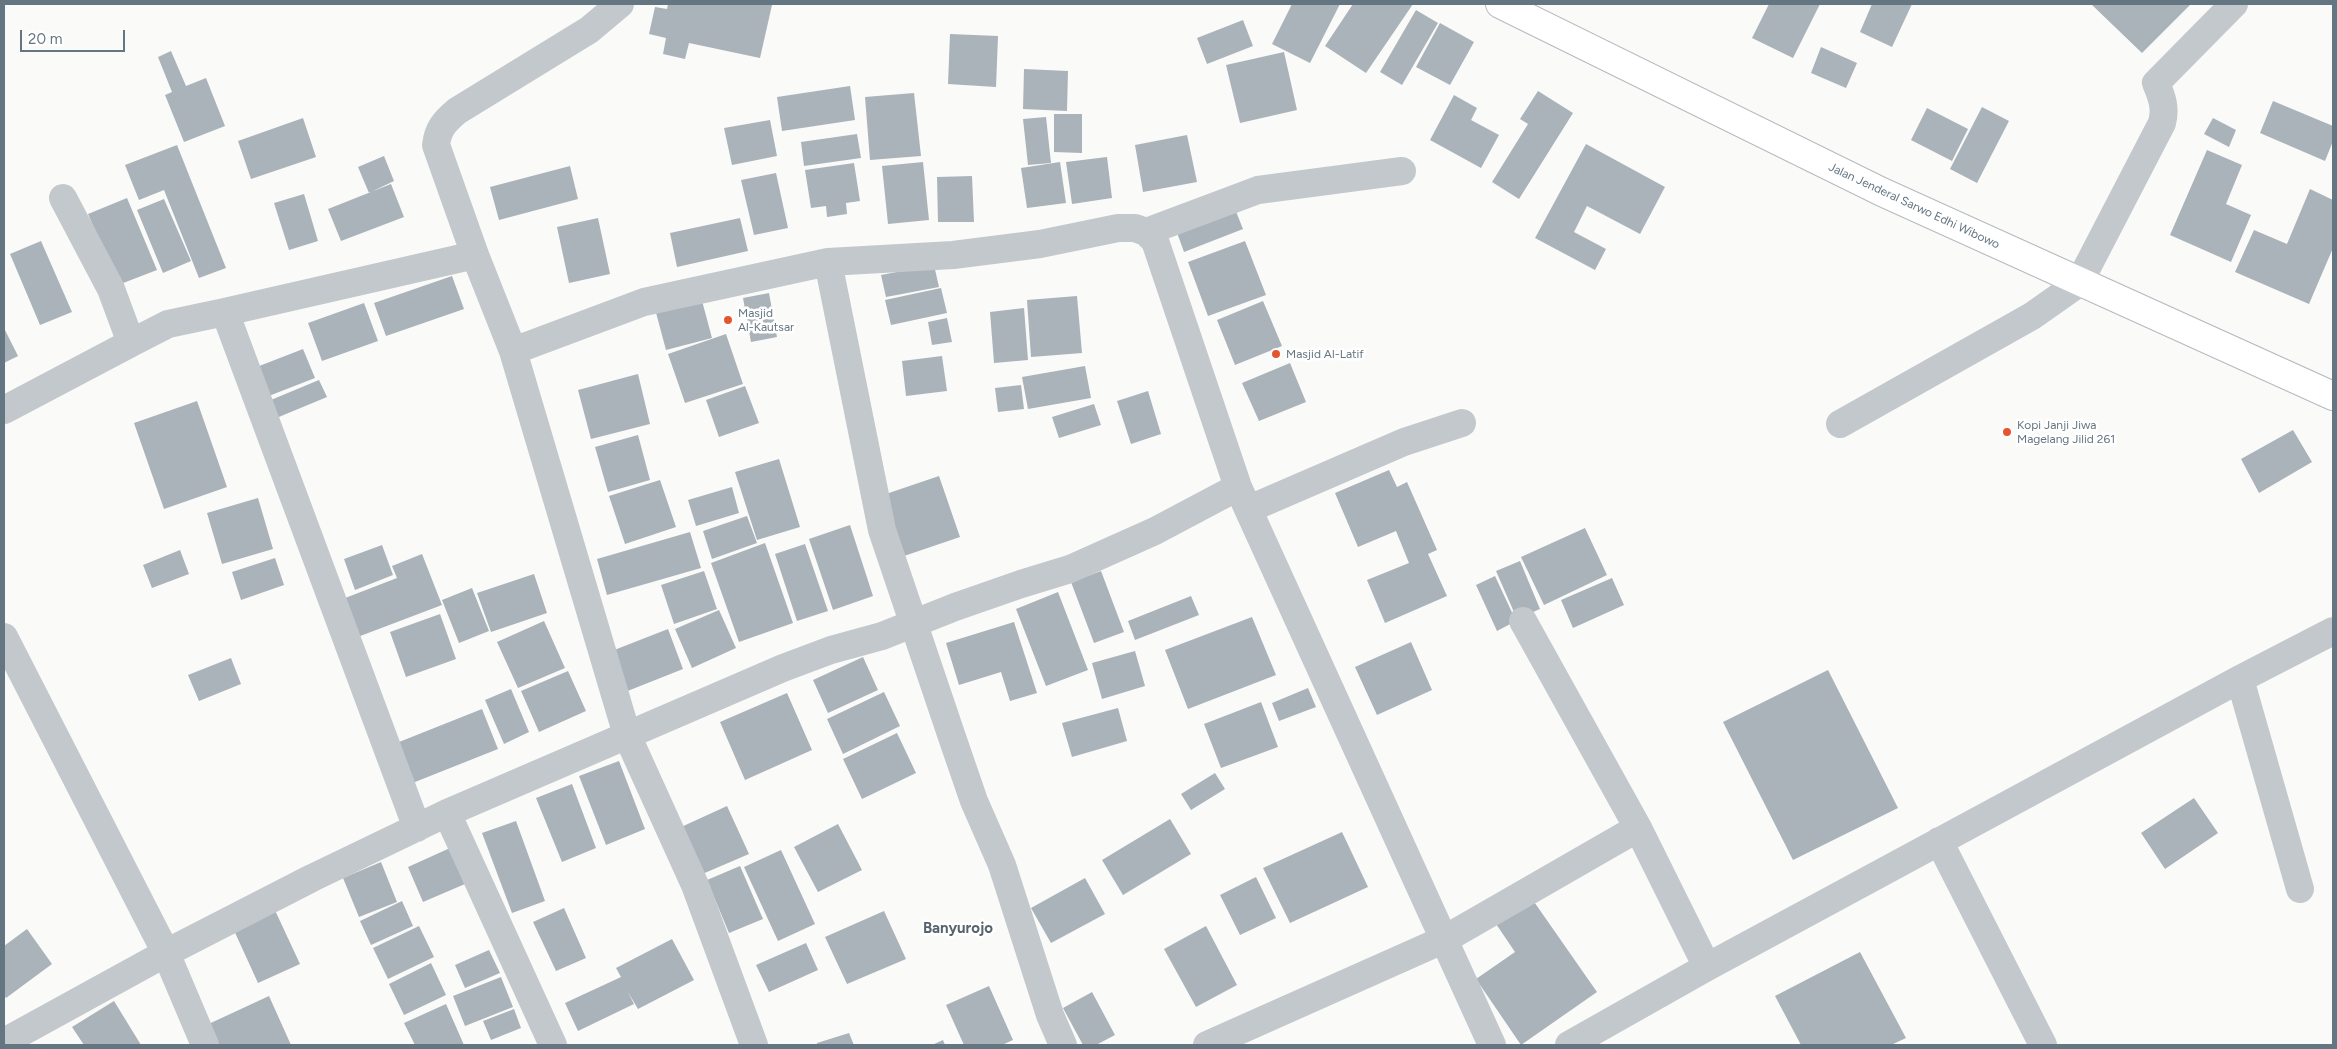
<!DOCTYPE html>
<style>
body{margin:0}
#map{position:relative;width:2337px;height:1049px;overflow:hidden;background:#fafaf8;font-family:Figtree,sans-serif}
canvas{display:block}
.frame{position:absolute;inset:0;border:5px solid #657683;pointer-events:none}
.scale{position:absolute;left:20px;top:30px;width:105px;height:22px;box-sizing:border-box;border:2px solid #657683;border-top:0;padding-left:6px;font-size:15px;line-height:18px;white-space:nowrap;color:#657683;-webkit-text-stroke:4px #fff;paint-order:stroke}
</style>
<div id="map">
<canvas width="2337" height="1049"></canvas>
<div class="frame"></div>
<div class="scale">20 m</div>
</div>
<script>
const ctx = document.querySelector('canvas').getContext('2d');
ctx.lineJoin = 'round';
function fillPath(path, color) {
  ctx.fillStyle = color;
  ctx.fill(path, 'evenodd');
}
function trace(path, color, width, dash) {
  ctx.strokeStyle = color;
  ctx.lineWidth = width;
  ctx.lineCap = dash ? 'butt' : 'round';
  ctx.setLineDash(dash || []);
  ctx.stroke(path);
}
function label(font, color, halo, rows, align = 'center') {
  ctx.font = font + ' Figtree,sans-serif';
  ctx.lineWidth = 5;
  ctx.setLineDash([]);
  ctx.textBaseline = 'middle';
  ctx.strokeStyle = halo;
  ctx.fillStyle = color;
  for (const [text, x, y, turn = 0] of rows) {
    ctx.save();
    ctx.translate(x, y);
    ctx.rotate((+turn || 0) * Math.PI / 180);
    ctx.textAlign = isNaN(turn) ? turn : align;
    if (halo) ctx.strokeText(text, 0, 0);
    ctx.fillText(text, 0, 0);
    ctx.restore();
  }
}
fillPath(new Path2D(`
 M668,4L772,5L760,58L689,43L685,59L663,54L666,38L649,34L655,7L667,9Z
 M1292,4H1340L1310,63L1272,44Z
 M1353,4H1413L1366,73L1325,46Z
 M1769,4H1820L1793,58L1752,38Z
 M1872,4H1912L1892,47L1860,32Z
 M2091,4H2191L2142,53Z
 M1416,10L1438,23L1402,85L1380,72Z
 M1243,20L1253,46L1207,64L1197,38Z
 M1440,23L1474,42L1450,85L1416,67Z
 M950,34L998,36L996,87L948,84Z
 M1821,47L1857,63L1846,88L1811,73Z
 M171,51L186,86L206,78L225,126L184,142L165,95L172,92L158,57Z
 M1284,52L1297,110L1240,123L1226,65Z
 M1024,69L1068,71L1067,111L1023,109Z
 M850,86L855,120L782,131L777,97Z
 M1538,91L1573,113L1519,199L1492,182L1528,124L1520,119Z
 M914,93L921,156L870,160L865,97Z
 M1454,95L1477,108L1471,120L1499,135L1481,168L1430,140Z
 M2273,101L2333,126V141L2325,161L2260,133Z
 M1982,107L2009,121L1977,183L1950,169Z
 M1927,108L1968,129L1952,161L1911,140Z
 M1054,114H1082V153L1054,152Z
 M1046,117L1051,163L1028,165L1023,119Z
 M303,118L316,157L251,179L238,141Z
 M2213,118L2236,130L2229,147L2204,134Z
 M770,120L777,156L732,165L724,128Z
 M857,134L861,158L804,166L801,142Z
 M1187,135L1197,182L1143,192L1135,145Z
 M1586,144L1665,187L1640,234L1587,206L1574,232L1606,249L1595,270L1535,238Z
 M177,145L226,268L199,278L164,190L139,200L125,165Z
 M2207,150L2242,165L2226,204L2251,215L2231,262L2170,235Z
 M384,156L394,181L369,193L358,167Z
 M1107,157L1112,198L1072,204L1066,162Z
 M923,162L929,220L888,224L882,166Z
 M1060,162L1066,203L1027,208L1021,168Z
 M854,163L860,201L846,203L847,214L827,217L826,206L811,208L805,170Z
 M570,166L578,199L499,220L490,187Z
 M776,173L788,228L754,235L741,180Z
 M972,176L974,222H938L937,177Z
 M391,184L404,217L341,241L328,209Z
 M2310,189L2333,200V248L2309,304L2235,272L2254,230L2287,244Z
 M304,194L318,241L289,250L274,203Z
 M127,198L157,270L118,285L88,214Z
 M164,199L191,261L163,273L137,210Z
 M1233,204L1243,229L1184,252L1175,227Z
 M598,218L610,274L569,283L557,227Z
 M740,218L748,251L677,267L670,233Z
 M41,241L72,312L40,325L10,254Z
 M1245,241L1266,295L1208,316L1188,262Z
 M934,265L939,287L886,297L881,275Z
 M452,276L464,309L386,336L374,303Z
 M941,288L947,313L891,325L885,300Z
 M769,293L777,337L751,342L743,298Z
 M1077,296L1082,353L1031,357L1027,300Z
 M701,297L712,338L666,350L655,309Z
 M1263,301L1282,346L1235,365L1217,320Z
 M364,303L378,341L322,361L308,323Z
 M1024,308L1028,360L994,363L990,312Z
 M947,318L952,342L932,345L928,322Z
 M4,328L18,356L4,363Z
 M726,334L743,384L685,403L668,354Z
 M303,349L315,378L261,399L249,370Z
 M942,356L947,391L906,396L902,361Z
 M1290,363L1306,402L1259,421L1242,383Z
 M1085,366L1091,398L1028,409L1022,377Z
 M638,374L650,424L591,439L578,390Z
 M319,380L327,397L274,419L266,402Z
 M1021,385L1024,409L998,412L995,388Z
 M745,386L759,423L719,437L706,400Z
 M1148,391L1161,434L1131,444L1117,401Z
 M197,401L227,487L164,509L134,423Z
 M1094,404L1101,425L1059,438L1052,417Z
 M2293,430L2312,462L2259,493L2241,459Z
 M638,435L650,480L608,492L595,447Z
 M779,459L800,527L757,540L735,472Z
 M1389,470L1397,487L1407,482L1437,550L1428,554L1447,596L1385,623L1367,580L1409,563L1396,531L1358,547L1335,493Z
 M939,476L960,537L904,556L883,495Z
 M660,480L676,527L625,544L609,496Z
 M732,487L739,513L696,526L688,500Z
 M258,498L273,549L222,564L207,513Z
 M747,516L757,543L712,559L703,531Z
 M850,525L873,596L833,610L809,539Z
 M1585,528L1607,575L1544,605L1521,557Z
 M690,532L701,568L607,595L597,559Z
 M765,543L793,623L739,642L711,563Z
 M805,544L828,611L797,621L775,554Z
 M382,545L393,575L355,590L344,559Z
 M180,550L189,574L152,588L143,565Z
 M422,554L442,605L355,638L340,600L397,578L392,566Z
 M275,558L284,585L241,600L232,572Z
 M1520,561L1540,609L1517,619L1496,571Z
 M704,571L717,609L674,624L661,585Z
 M1101,571L1124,632L1094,643L1071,582Z
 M534,574L547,613L491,632L477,593Z
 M1495,576L1516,621L1497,631L1476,585Z
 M1612,578L1624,605L1573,628L1561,600Z
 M472,588L489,631L459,643L442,600Z
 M1058,592L1088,670L1046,686L1016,609Z
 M1191,596L1199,615L1135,640L1128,621Z
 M719,610L736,648L692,668L675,629Z
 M440,614L456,659L406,677L390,632Z
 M1252,617L1276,675L1188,709L1165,650Z
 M544,621L565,668L518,688L497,642Z
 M1014,622L1037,693L1010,701L1001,672L959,685L946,643Z
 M668,629L683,669L620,694L604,654Z
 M1411,642L1432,690L1377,715L1355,667Z
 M1135,651L1145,686L1102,699L1092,663Z
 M863,657L878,690L828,713L813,680Z
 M231,658L241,684L199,701L188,675Z
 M1828,670L1898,808L1793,860L1723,722Z
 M568,671L586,711L539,732L521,691Z
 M1308,688L1316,707L1279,721L1272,703Z
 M511,689L529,732L504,744L485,700Z
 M884,692L900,726L843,754L827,719Z
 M787,693L812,750L745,780L720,722Z
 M1261,702L1278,747L1221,768L1204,724Z
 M1118,708L1127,741L1072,757L1062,723Z
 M482,709L498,749L410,784L394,744Z
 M897,733L916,773L862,799L843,759Z
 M619,761L645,829L606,845L579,776Z
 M1215,773L1225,789L1191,810L1181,794Z
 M572,784L596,848L562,862L536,798Z
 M2194,798L2218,833L2165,869L2141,833Z
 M727,806L749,854L700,875L679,828Z
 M1170,819L1191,854L1123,895L1102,860Z
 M516,821L545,901L512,913L482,833Z
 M838,824L862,870L818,892L794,847Z
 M1342,832L1368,887L1290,923L1263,868Z
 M450,848L465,884L423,902L408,867Z
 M781,850L815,924L778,941L744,867Z
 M381,862L397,902L359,917L343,878Z
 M740,866L763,919L729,933L707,880Z
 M1256,877L1276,918L1240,935L1220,895Z
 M1085,878L1105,914L1051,943L1031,908Z
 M1530,896L1597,992L1521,1045L1476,979L1515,952L1494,921Z
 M402,901L413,926L371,945L360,921Z
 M273,906L300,964L258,983L232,926Z
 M564,908L586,958L556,971L533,922Z
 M884,911L906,959L847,984L825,937Z
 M419,926L434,957L388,979L373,948Z
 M1206,926L1237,985L1196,1007L1164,949Z
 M27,929L52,964L6,998L4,995V946Z
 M672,939L694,980L638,1009L628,992L634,1004L578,1031L565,1003L621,977L616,968Z
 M806,943L818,970L769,992L756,965Z
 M489,950L500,973L465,988L455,965Z
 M1860,952L1906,1038L1891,1045H1801L1775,996Z
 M431,963L446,995L404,1015L389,984Z
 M501,977L513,1007L465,1026L453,996Z
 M989,986L1013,1040L1002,1045H964L946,1005Z
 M1092,992L1115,1035L1096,1045H1083L1063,1008Z
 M269,996L291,1045H208L200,1028Z
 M114,1001L141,1045H84L72,1027Z
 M446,1004L464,1045H415L404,1023Z
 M514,1009L521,1028L491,1040L483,1021Z
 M849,1033L854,1045H817V1043Z
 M943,1040L945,1045H932Z`), '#aab3b9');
const major = new Path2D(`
 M1500,4L1882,192L2333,396`);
trace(major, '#b5babe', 30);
trace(new Path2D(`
 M620,4L589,30L457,111C444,122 438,129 436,145L475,255L513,351L627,735L695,885L754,1045
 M1146,232L1258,190L1402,171
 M828,262L882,530L953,740L974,801L1002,865L1050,1015L1063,1045
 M131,343L168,324L225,312
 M513,351L644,302L828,262L953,255L1040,244L1118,228H1135L1146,232L1155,241L1238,487L1492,1045
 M4,410L131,343L111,289L63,198
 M1840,424L2032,316L2079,283L2162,123C2166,108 2162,97 2156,83L2234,4
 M1249,509L1404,442L1462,423
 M1523,621L1638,828L1707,967
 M4,637L166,953L205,1045
 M2240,679L2300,889
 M447,813L553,1045
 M417,828L225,312L475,255
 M1939,841L2043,1045
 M4,1042L166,953L312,878L447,813L783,668L831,650L882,636L955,607L1021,584L1070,569L1155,531L1238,487
 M1207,1045L1445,939L1638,828
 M1569,1045L1707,967L2240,679L2333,631`), '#c3c8cc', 28);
trace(major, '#fff', 28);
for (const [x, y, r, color] of [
 [728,320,5,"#e4572e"],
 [1276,354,5,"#e4572e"],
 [2007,432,5,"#e4572e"]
]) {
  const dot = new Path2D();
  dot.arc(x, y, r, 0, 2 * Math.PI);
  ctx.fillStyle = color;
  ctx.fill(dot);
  trace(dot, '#fff', 2);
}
label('12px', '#657683', '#fff', [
 ["Jalan Jenderal Sarwo Edhi Wibowo",1914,206,25]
]);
label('12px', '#657683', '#fff', [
 ["Masjid",738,313],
 ["Al-Kautsar",738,327],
 ["Masjid Al-Latif",1286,354],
 ["Kopi Janji Jiwa",2017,425],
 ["Magelang Jilid 261",2017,439]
], 'left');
label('bold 15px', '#57646e', '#fff', [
 ["Banyurojo",958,929]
]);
</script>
